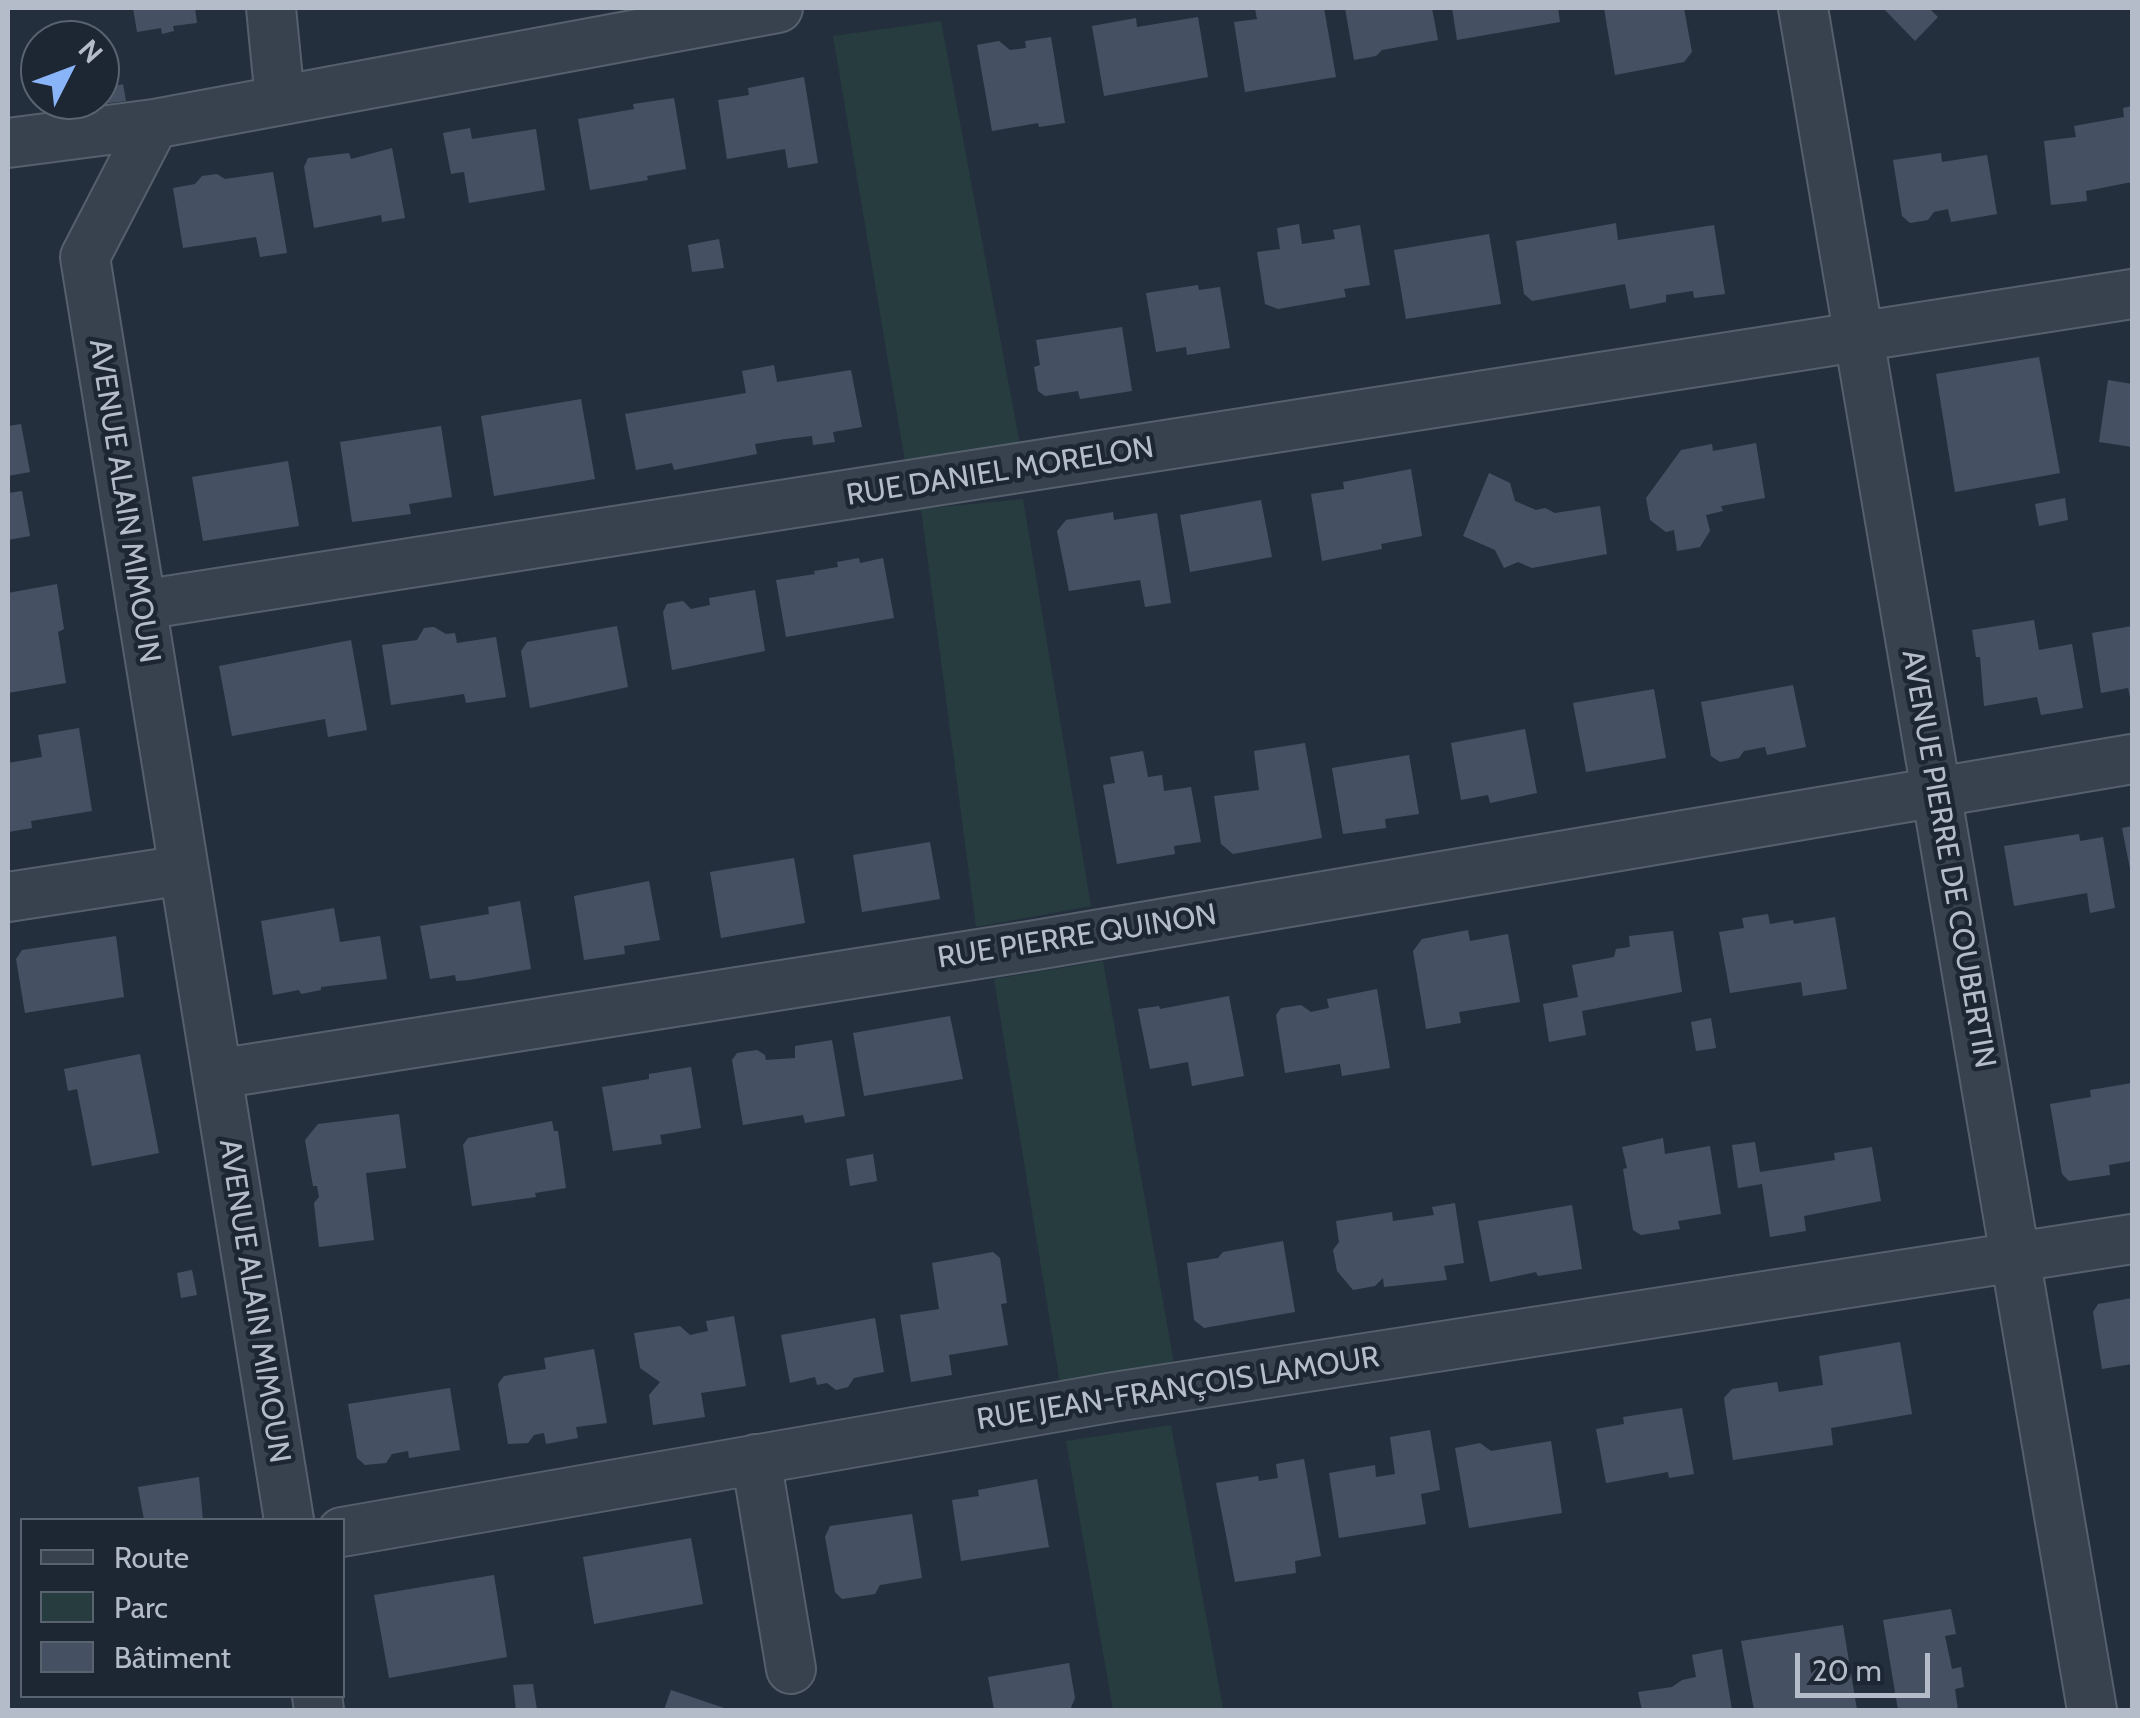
<!DOCTYPE html>
<meta charset="utf-8">
<style>
body{margin:0}
#map{position:relative;width:2140px;height:1718px;overflow:hidden;background:#242f3e;font-family:Cabin,sans-serif}
canvas{display:block}
.frame{position:absolute;inset:0;border:10px solid #b4bcc9;pointer-events:none}
.legend{position:absolute;left:20px;top:1518px;width:325px;height:180px;box-sizing:border-box;background:#1d2633;border:2px solid #59626f;margin:0;padding:12px 18px;list-style:none;font-size:30px;color:#b4bcc9}
.legend li{display:flex;align-items:center;gap:20px;height:50px}
.legend b{width:50px;border:2px solid #59626f}
.north{position:absolute;left:20px;top:20px;width:100px;height:100px;box-sizing:border-box;background:#1d2633;border:2px solid #59626f;border-radius:50%;rotate:48deg;font-size:28px;font-weight:700;line-height:40px;text-align:center;color:#b4bcc9}
.north::after{content:'';display:block;margin:auto;width:35px;height:45px;background:#8ab4f8;clip-path:polygon(50% 0,100% 100%,50% 72%,0 100%)}
.scale{position:absolute;left:1795px;top:1653px;width:135px;height:45px;box-sizing:border-box;border:5px solid #b4bcc9;border-top:0;padding-left:12px;font-size:30px;line-height:35px;white-space:nowrap;color:#b4bcc9;-webkit-text-stroke:8px #1d2633;paint-order:stroke}
</style>
<div id="map">
<canvas width="2140" height="1718"></canvas>
<div class="frame"></div>
<ul class="legend">
<li><b style="height:12px;background:#38414e"></b>Route</li>
<li><b style="height:28px;background:#263c3f"></b>Parc</li>
<li><b style="height:28px;background:#455162"></b>Bâtiment</li>
</ul>
<div class="north">N</div>
<div class="scale">20 m</div>
</div>
<script>
const ctx = document.querySelector('canvas').getContext('2d');
ctx.lineJoin = 'round';
function fillPath(path, color) {
  ctx.fillStyle = color;
  ctx.fill(path, 'evenodd');
}
function trace(path, color, width, dash) {
  ctx.strokeStyle = color;
  ctx.lineWidth = width;
  ctx.lineCap = dash ? 'butt' : 'round';
  ctx.setLineDash(dash || []);
  ctx.stroke(path);
}
function label(font, color, halo, rows, align = 'center') {
  ctx.font = font + ' Cabin,sans-serif';
  ctx.lineWidth = 9;
  ctx.setLineDash([]);
  ctx.textBaseline = 'middle';
  ctx.strokeStyle = halo;
  ctx.fillStyle = color;
  for (const [text, x, y, turn = 0] of rows) {
    ctx.save();
    ctx.translate(x, y);
    ctx.rotate((+turn || 0) * Math.PI / 180);
    ctx.textAlign = isNaN(turn) ? turn : align;
    if (halo) ctx.strokeText(text, 0, 0);
    ctx.fillText(text, 0, 0);
    ctx.restore();
  }
}
fillPath(new Path2D(`
 M941,21L1021,450L906,467L833,36Z
 M1023,499L1091,906L976,927L921,509Z
 M1103,961L1176,1375L1062,1395L994,979Z
 M1171,1425L1223,1708L1113,1710L1066,1441Z`), '#263c3f');
fillPath(new Path2D(`
 M133,8H195L197,23L173,26L174,31L162,34L161,28L137,32Z
 M1324,8L1336,77L1245,92L1234,22L1257,19L1255,9L1261,8Z
 M1345,8H1432L1438,40L1382,50L1376,56L1354,60Z
 M1452,8H1558L1560,22L1457,40Z
 M1604,8H1684L1692,52L1684,62L1615,75Z
 M1883,8H1929L1938,17L1915,41Z
 M1198,17L1208,77L1104,96L1092,26L1136,18L1137,27Z
 M1051,37L1065,123L1039,127L1038,123L992,131L977,45L999,41L1010,50L1026,48L1025,41Z
 M804,77L818,163L788,168L785,149L727,159L718,100L749,95L748,88Z
 M123,84L126,101L101,104L100,90Z
 M674,98L686,169L647,176L648,180L590,190L578,119L634,109L633,104Z
 M2132,106V182L2086,191L2087,201L2051,205L2044,141L2076,137L2074,126L2124,117L2123,108Z
 M470,128L472,139L536,129L545,190L469,203L464,172L451,174L443,133Z
 M392,148L405,218L382,222L381,215L314,228L304,167L308,158L349,153L351,159Z
 M1941,153L1942,162L1987,155L1997,214L1951,222L1948,209L1934,212L1928,220L1910,223L1902,216L1893,160Z
 M273,172L287,253L260,257L256,237L183,248L173,188L195,184L202,176L217,174L225,179Z
 M1616,223L1618,240L1714,225L1725,294L1694,298L1693,291L1666,295V302L1630,309L1625,284L1532,301L1524,294L1516,241Z
 M1299,224L1302,244L1335,239L1333,230L1360,225L1370,285L1344,289L1346,297L1278,309L1265,304L1257,252L1280,249L1277,228Z
 M1489,234L1501,304L1406,319L1394,250Z
 M719,239L724,268L692,272L688,245Z
 M1198,285L1199,290L1220,287L1230,348L1187,355L1186,347L1156,352L1146,293Z
 M1122,327L1132,391L1080,399L1078,391L1045,396L1038,391L1034,367L1040,365L1036,340Z
 M2039,357L2060,473L1955,492L1936,374Z
 M774,365L777,382L851,370L862,427L833,432L835,442L813,445L812,436L785,439L755,444L757,454L674,470L672,463L636,470L625,414L746,393L742,371Z
 M2108,380L2132,384V447L2099,442Z
 M581,399L595,479L494,496L481,416Z
 M21,424L30,472L8,476V426Z
 M441,426L452,497L409,504L411,514L352,522L340,442Z
 M1756,443L1765,498L1721,506L1723,511L1706,515L1710,531L1700,547L1677,551L1674,530L1666,532L1650,520L1646,498L1681,450L1712,444L1713,451Z
 M288,461L299,526L203,541L192,477Z
 M1411,469L1422,536L1381,544L1382,549L1322,561L1311,494L1344,489L1343,482Z
 M1489,473L1510,483L1515,501L1536,510L1545,508L1555,513L1600,506L1607,554L1532,568L1518,562L1504,568L1495,550L1463,536Z
 M22,491L30,536L8,540V493Z
 M2065,498L2068,520L2039,526L2035,504Z
 M1261,500L1272,557L1190,572L1180,515Z
 M1113,512L1114,520L1157,513L1171,603L1145,607L1140,580L1069,591L1057,531L1066,520Z
 M859,558L860,563L883,558L894,618L786,637L776,580L815,574L814,571L838,567L837,562Z
 M57,584L64,629L58,632L66,683L8,693V593Z
 M755,590L765,651L672,670L663,612L667,604L683,601L691,609L710,605L709,598Z
 M2034,620L2039,650L2072,644L2083,708L2041,715L2037,697L1984,706L1980,657H1976L1972,630Z
 M617,626L628,687L530,708L521,651L527,642Z
 M2132,626V702H2131L2128,688L2101,693L2092,633Z
 M434,627L446,634L455,633L457,643L496,637L506,697L466,703L464,694L391,705L382,645L417,640L424,628Z
 M351,640L367,730L328,737L325,719L232,736L219,666Z
 M1793,685L1806,747L1767,755L1765,747L1744,751L1739,758L1720,762L1711,756L1701,702Z
 M1654,689L1666,758L1586,772L1573,703Z
 M79,728L92,811L31,821L32,828L8,832V763L42,757L38,735Z
 M1525,729L1537,793L1490,803L1488,795L1461,800L1451,743Z
 M1305,743L1322,838L1233,854L1221,844L1214,796L1259,790L1254,751Z
 M1143,751L1148,777L1162,775L1164,791L1191,787L1201,842L1174,846L1175,854L1117,864L1103,785L1115,783L1110,757Z
 M1409,755L1419,814L1385,819L1386,828L1343,834L1332,768Z
 M2132,826V874H2131L2122,828Z
 M2079,834L2080,841L2103,837L2115,908L2090,913L2087,893L2014,906L2004,846Z
 M930,842L940,899L862,912L853,855Z
 M794,858L805,923L721,938L710,872Z
 M649,881L660,940L624,946L625,954L584,960L574,896Z
 M520,901L531,969L469,980L456,981L455,975L430,979L420,926L489,914L488,907Z
 M334,908L340,942L380,936L387,979L321,987V990L301,994L299,990L273,995L261,921Z
 M1768,914L1770,924L1793,920L1794,924L1835,917L1847,989L1803,996L1801,982L1730,993L1719,932L1744,928L1742,918Z
 M1468,930L1470,941L1508,934L1520,1002L1459,1012L1461,1023L1426,1029L1413,951L1422,939Z
 M1673,931L1682,992L1582,1011L1586,1035L1549,1042L1543,1004L1578,997L1572,965L1614,957L1616,949L1630,947L1629,936Z
 M116,936L124,997L25,1013L16,959L22,950Z
 M1377,989L1390,1068L1342,1076L1340,1064L1285,1073L1276,1015L1281,1008L1301,1005L1311,1012L1329,1008L1327,999Z
 M1229,996L1244,1076L1192,1086L1188,1062L1150,1069L1138,1009L1159,1006L1160,1009Z
 M950,1016L963,1079L864,1096L853,1033Z
 M1711,1018L1716,1048L1696,1051L1691,1022Z
 M832,1040L845,1116L805,1123L803,1115L743,1125L732,1060L737,1053L757,1050L765,1055L766,1060L795,1058V1046Z
 M140,1054L159,1153L92,1166L77,1089L68,1091L64,1069Z
 M691,1067L701,1128L660,1135L662,1144L613,1151L602,1087L649,1079V1074Z
 M2132,1083V1161L2109,1165L2110,1175L2069,1181L2062,1174L2050,1104L2091,1097L2090,1090Z
 M399,1114L406,1168L366,1173L374,1240L319,1247L314,1203L319,1197L317,1186H313L305,1140L318,1124Z
 M552,1121L554,1131H558L566,1188L535,1193L536,1197L472,1206L463,1145L468,1138Z
 M1663,1138L1665,1154L1710,1146L1721,1214L1678,1221L1680,1229L1641,1235L1633,1230L1623,1169L1627,1168L1622,1147Z
 M1755,1142L1760,1172L1835,1160L1834,1153L1872,1147L1881,1201L1804,1216L1806,1231L1770,1237L1762,1184L1738,1188L1732,1145Z
 M873,1154L877,1181L850,1186L846,1159Z
 M1455,1203L1464,1263L1444,1266L1447,1280L1384,1287L1383,1278L1375,1286L1353,1290L1337,1271L1333,1250L1339,1242L1336,1221L1392,1212L1393,1221L1434,1215L1432,1207Z
 M1572,1205L1582,1269L1538,1276L1536,1272L1490,1282L1478,1221Z
 M1283,1241L1295,1312L1204,1328L1194,1320L1187,1263L1218,1258L1223,1252Z
 M993,1252L1000,1258L1007,1303L1001,1304L1008,1345L949,1355L952,1375L911,1382L900,1315L939,1309L932,1263Z
 M192,1270L197,1295L181,1298L177,1273Z
 M2132,1298V1364L2102,1369L2093,1312L2098,1304Z
 M734,1316L746,1386L701,1393L705,1417L653,1425L649,1395L660,1382L640,1368L634,1333L680,1326L690,1335L708,1331L706,1321Z
 M875,1318L884,1372L854,1378L848,1387L836,1390L827,1383L817,1385L815,1377L790,1383L781,1335Z
 M1900,1342L1912,1414L1831,1428L1833,1445L1733,1460L1724,1398L1732,1389L1777,1382L1779,1392L1823,1385L1819,1356Z
 M594,1349L607,1423L576,1427L578,1438L546,1444L544,1433L534,1435L528,1443L508,1444L498,1384L504,1376L546,1369L544,1358Z
 M450,1388L460,1450L409,1458L408,1451L392,1454L386,1463L365,1465L357,1458L348,1404Z
 M1682,1408L1694,1474L1669,1478L1668,1472L1606,1483L1596,1429L1624,1424L1623,1417Z
 M1430,1430L1440,1490L1421,1494L1426,1524L1339,1538L1329,1473L1375,1465L1376,1477L1395,1474L1390,1437Z
 M1551,1441L1562,1513L1469,1528L1455,1448L1480,1443L1491,1451Z
 M1304,1459L1321,1556L1295,1561L1296,1573L1235,1582L1216,1483L1258,1476L1259,1481L1278,1478L1276,1464Z
 M199,1477L203,1520H144L138,1487Z
 M1037,1479L1049,1547L961,1561L952,1500L979,1496L978,1490Z
 M912,1514L922,1578L880,1585L875,1594L842,1599L835,1592L825,1537L830,1526Z
 M691,1538L703,1604L594,1624L583,1557Z
 M494,1575L507,1657L389,1678L374,1595Z
 M1951,1609L1956,1634L1945,1636L1952,1669L1961,1667L1964,1687L1955,1689L1958,1710H1898L1883,1620Z
 M1843,1625L1857,1710H1754L1741,1641Z
 M1722,1649L1732,1710H1642L1638,1692L1672,1687L1682,1680L1696,1677L1692,1655Z
 M1069,1663L1075,1698L1070,1710H994L988,1677Z
 M533,1684L537,1710H516L513,1685Z
 M671,1690L730,1710H664Z`), '#455162');
const street = new Path2D(`
 M271,8L280,100
 M1803,8L2092,1710
 M8,143L154,124
 M141,605L2132,294
 M8,897L184,870
 M217,1074L1036,945L2132,759
 M756,1459L791,1669
 M289,1520L85,257L154,124L778,8
 M342,1532L1114,1397L2132,1239
 M317,1696L319,1710`);
trace(street, '#565f6c', 52);
trace(street, '#38414e', 48);
label('30px', '#b4bcc9', '#1d2633', [
 ["RUE DANIEL MORELON",1000,472,-9],
 ["AVENUE ALAIN MIMOUN",124,501,81],
 ["AVENUE PIERRE DE COUBERTIN",1948,859,80],
 ["RUE PIERRE QUINON",1077,937,-9],
 ["AVENUE ALAIN MIMOUN",254,1301,81],
 ["RUE JEAN-FRANÇOIS LAMOUR",1178,1389,-9]
]);
</script>
